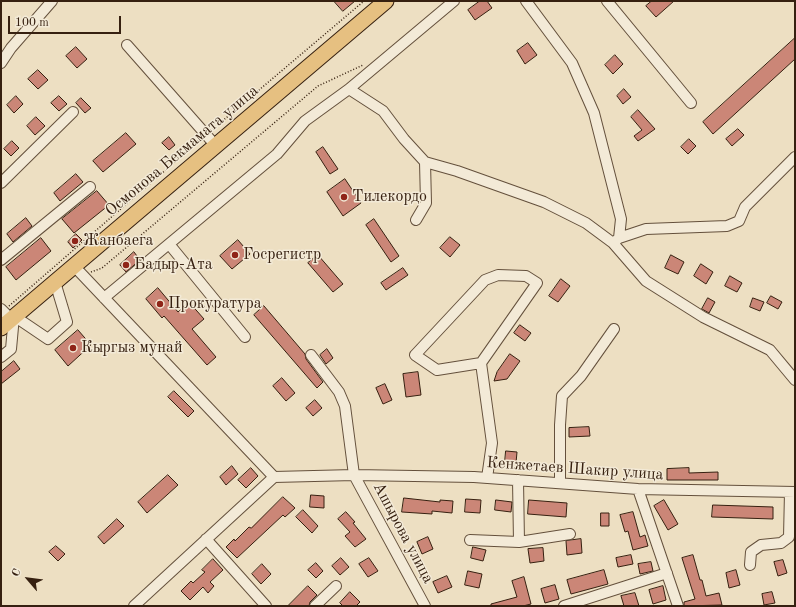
<!DOCTYPE html>
<meta charset="utf-8">
<style>
body{margin:0}
#map{position:relative;width:796px;height:607px;overflow:hidden;background:#eddfc2;font-family:"Old Standard TT",serif}
canvas{display:block}
.frame{position:absolute;inset:0;border:2px solid #362010;pointer-events:none}
.north{position:absolute;left:8px;top:559px;width:40px;height:40px;-webkit-text-stroke:3px #f3ead7;paint-order:stroke;rotate:298deg;font-size:11px;font-weight:700;line-height:16px;text-align:center;color:#362010}
.north::after{content:'';display:block;margin:auto;width:14px;height:18px;background:#362010;clip-path:polygon(50% 0,100% 100%,50% 72%,0 100%)}
.scale{position:absolute;left:8px;top:16px;width:113px;height:18px;box-sizing:border-box;border:2px solid #362010;border-top:0;padding-left:5px;font-size:12px;line-height:14px;white-space:nowrap;color:#362010;-webkit-text-stroke:3px #f3ead7;paint-order:stroke}
</style>
<div id="map">
<canvas width="796" height="607"></canvas>
<div class="frame"></div>
<div class="north">С</div>
<div class="scale">100 m</div>
</div>
<script>
const ctx = document.querySelector('canvas').getContext('2d');
ctx.lineJoin = 'round';
function fillPath(path, color) {
  ctx.fillStyle = color;
  ctx.fill(path, 'evenodd');
}
function trace(path, color, width, dash) {
  ctx.strokeStyle = color;
  ctx.lineWidth = width;
  ctx.lineCap = dash ? 'butt' : 'round';
  ctx.setLineDash(dash || []);
  ctx.stroke(path);
}
function label(font, color, halo, rows, align = 'center') {
  ctx.font = font + ' "Old Standard TT",serif';
  ctx.lineWidth = 3;
  ctx.setLineDash([]);
  ctx.textBaseline = 'middle';
  ctx.strokeStyle = halo;
  ctx.fillStyle = color;
  for (const [text, x, y, turn = 0] of rows) {
    ctx.save();
    ctx.translate(x, y);
    ctx.rotate((+turn || 0) * Math.PI / 180);
    ctx.textAlign = isNaN(turn) ? turn : align;
    if (halo) ctx.strokeText(text, 0, 0);
    ctx.fillText(text, 0, 0);
    ctx.restore();
  }
}
const building = new Path2D(`
 M334,1H355L343,11Z
 M480,1H487L492,8L475,20L468,10Z
 M652,1H674L656,17L646,6Z
 M795,38V59L713,134L703,122Z
 M528,43L537,55L525,64L517,51Z
 M76,47L87,59L77,68L66,56Z
 M615,55L623,64L613,74L605,65Z
 M38,70L48,80L38,89L28,79Z
 M624,89L631,97L623,104L617,96Z
 M16,96L23,104L14,113L7,105Z
 M59,96L67,104L59,111L51,103Z
 M81,98L91,108L85,113L76,103Z
 M638,110L655,129L638,141L634,136L642,130L631,117Z
 M36,117L45,126L35,135L27,126Z
 M738,129L744,135L732,146L726,139Z
 M126,133L136,144L103,172L93,161Z
 M169,137L175,145L169,150L162,143Z
 M689,139L696,146L688,154L681,147Z
 M12,141L19,148L11,156L4,149Z
 M323,147L338,169L330,174L316,152Z
 M76,174L83,182L60,201L54,193Z
 M345,179L361,203L343,216L327,192Z
 M97,191L109,205L74,233L62,219Z
 M26,218L32,226L13,242L7,234Z
 M374,219L399,256L391,262L366,225Z
 M76,234L82,240L73,248L68,242Z
 M450,237L460,245L450,257L440,248Z
 M41,238L51,251L16,280L6,267Z
 M238,240L250,254L232,269L220,256Z
 M134,252L140,260L126,272L120,265Z
 M318,255L343,284L333,292L308,263Z
 M671,255L684,262L678,274L665,268Z
 M701,264L713,272L706,284L694,276Z
 M403,268L408,275L386,290L381,283Z
 M730,276L742,283L737,292L725,286Z
 M561,279L570,286L558,302L549,296Z
 M158,288L178,312L189,302L204,319L192,329L216,357L207,365L164,316L162,318L146,299Z
 M771,296L782,302L778,309L767,303Z
 M708,298L715,302L709,313L702,309Z
 M753,298L764,302L760,311L750,307Z
 M264,306L305,354L306,359L323,382L317,388L254,315Z
 M520,325L531,333L525,341L514,333Z
 M78,330L91,345L68,366L55,350Z
 M327,349L333,358L326,364L320,355Z
 M510,354L520,361L507,379L494,381L497,372Z
 M14,361L20,369L1,384V372Z
 M418,372L421,395L406,397L403,374Z
 M282,378L295,393L286,401L273,386Z
 M385,384L392,400L383,404L376,388Z
 M174,391L194,411L188,417L168,397Z
 M315,400L322,408L313,416L306,408Z
 M589,427L590,436L569,437V428Z
 M506,451L517,452L516,463L505,462Z
 M232,466L238,474L226,485L220,477Z
 M251,468L258,476L246,488L238,480Z
 M689,468V473L718,472V480H667V469Z
 M168,475L178,485L147,513L138,502Z
 M311,495L324,496V508L310,507Z
 M283,497L295,508L285,517L283,515L237,558L226,547L234,539L235,541L249,527L251,528Z
 M404,498L440,502V500L453,501L452,513L432,511V514L402,512Z
 M466,499L481,500L480,513L465,512Z
 M496,500L512,502L511,512L495,510Z
 M529,500L567,503L566,517L528,514Z
 M664,500L678,524L668,530L654,506Z
 M713,505L773,507V519L712,517Z
 M303,510L318,526L312,533L296,517Z
 M346,512L355,522L353,523L366,539L355,547L345,536L350,532L338,519Z
 M633,512L640,537L645,535L648,546L633,550L628,531L625,532L620,515Z
 M601,513H609V526H601Z
 M117,519L124,526L104,544L98,537Z
 M428,537L433,549L422,554L417,542Z
 M581,539L582,553L567,555L566,541Z
 M56,546L65,554L58,561L49,552Z
 M473,547L486,550L483,561L471,558Z
 M543,548L544,561L530,563L528,549Z
 M631,555L633,564L618,567L616,558Z
 M693,555L700,580H702L706,596L719,593L722,605L684,606V602L695,599L682,558Z
 M341,558L349,567L340,575L332,566Z
 M369,558L378,571L368,577L359,564Z
 M213,559L223,570L210,582L214,586L208,593L203,587L190,600L181,591L191,581L193,583L205,572L202,570Z
 M783,560L787,573L778,576L774,562Z
 M651,562L653,571L640,574L638,564Z
 M316,563L323,571L316,578L308,570Z
 M262,564L271,574L261,584L252,574Z
 M604,570L608,584L571,594L567,580Z
 M736,570L740,585L729,588L726,573Z
 M468,571L482,574L479,588L465,585Z
 M447,576L452,587L438,593L433,582Z
 M524,577L531,604L523,606H491V604L517,597L512,581Z
 M555,585L559,599L545,603L541,589Z
 M308,586L317,595L310,602L309,606H288Z
 M663,586L666,600L653,604L649,590Z
 M350,592L360,602L356,606H343L340,603Z
 M772,592L775,603L764,605L762,594Z
 M635,593L639,606H624L621,596Z`);
fillPath(building, '#cb8677');
trace(building, '#362010', 1);
const minor = new Path2D(`
 M526,1L572,63L594,113L621,219L619,238L613,243
 M607,1L691,103
 M127,45L216,146
 M1,63L11,48L52,1
 M349,89L383,111L404,139L425,162L457,171L544,202L586,223L613,243L646,281L703,317L770,350L795,380
 M1,183L73,112
 M416,220L426,203L425,162
 M619,238L646,229L727,226L739,221L745,207L795,157
 M169,244L245,337
 M1,260L90,187
 M74,266L274,477L354,475L474,477L638,489L795,492
 M104,298L277,154L305,121L349,89L454,1
 M1,309L11,319
 M311,355L339,392L345,406L354,475L425,606
 M1,357L11,349L14,316L48,339L67,322L55,282
 M481,363L437,370L415,355L485,280L498,275L526,276L537,283L481,363L492,443L487,478
 M518,480L519,542
 M560,483V425L562,396L581,376L614,329
 M638,489L678,606
 M206,539L266,606
 M470,540L519,542L570,534
 M750,565L751,552L761,545L781,543L789,537L790,492
 M134,606L274,477
 M315,606L336,586
 M564,606L667,573`);
const highway = new Path2D(`
 M1,328L386,1`);
trace(minor, '#64503c', 12);
trace(highway, '#362010', 17);
trace(new Path2D(`
 M213,129L364,1
 M91,272L102,268L318,86L363,65
 M9,306L199,141`), '#362010', 1.5, [1, 2]);
trace(minor, '#f3ead7', 10);
trace(highway, '#e6c081', 15);
for (const [x, y, r, color] of [
 [344,197,4,"#8f2418"],
 [75,241,4,"#8f2418"],
 [235,255,4,"#8f2418"],
 [126,265,4,"#8f2418"],
 [160,304,4,"#8f2418"],
 [73,348,4,"#8f2418"]
]) {
  const dot = new Path2D();
  dot.arc(x, y, r, 0, 2 * Math.PI);
  ctx.fillStyle = color;
  ctx.fill(dot);
  trace(dot, '#f3ead7', 1.5);
}
label('16px', '#362010', '#f3ead7', [
 ["Осмонова Бекмамата улица",182,151,-40],
 ["Кенжетаев Шакир улица",575,469,4],
 ["Ашырова улица",403,533,62]
]);
label('16px', '#362010', '#f3ead7', [
 ["Тилекордо",352,197],
 ["Жанбаега",83,241],
 ["Госрегистр",243,255],
 ["Бадыр-Ата",134,265],
 ["Прокуратура",168,304],
 ["Кыргыз мунай",81,348]
], 'left');
</script>
